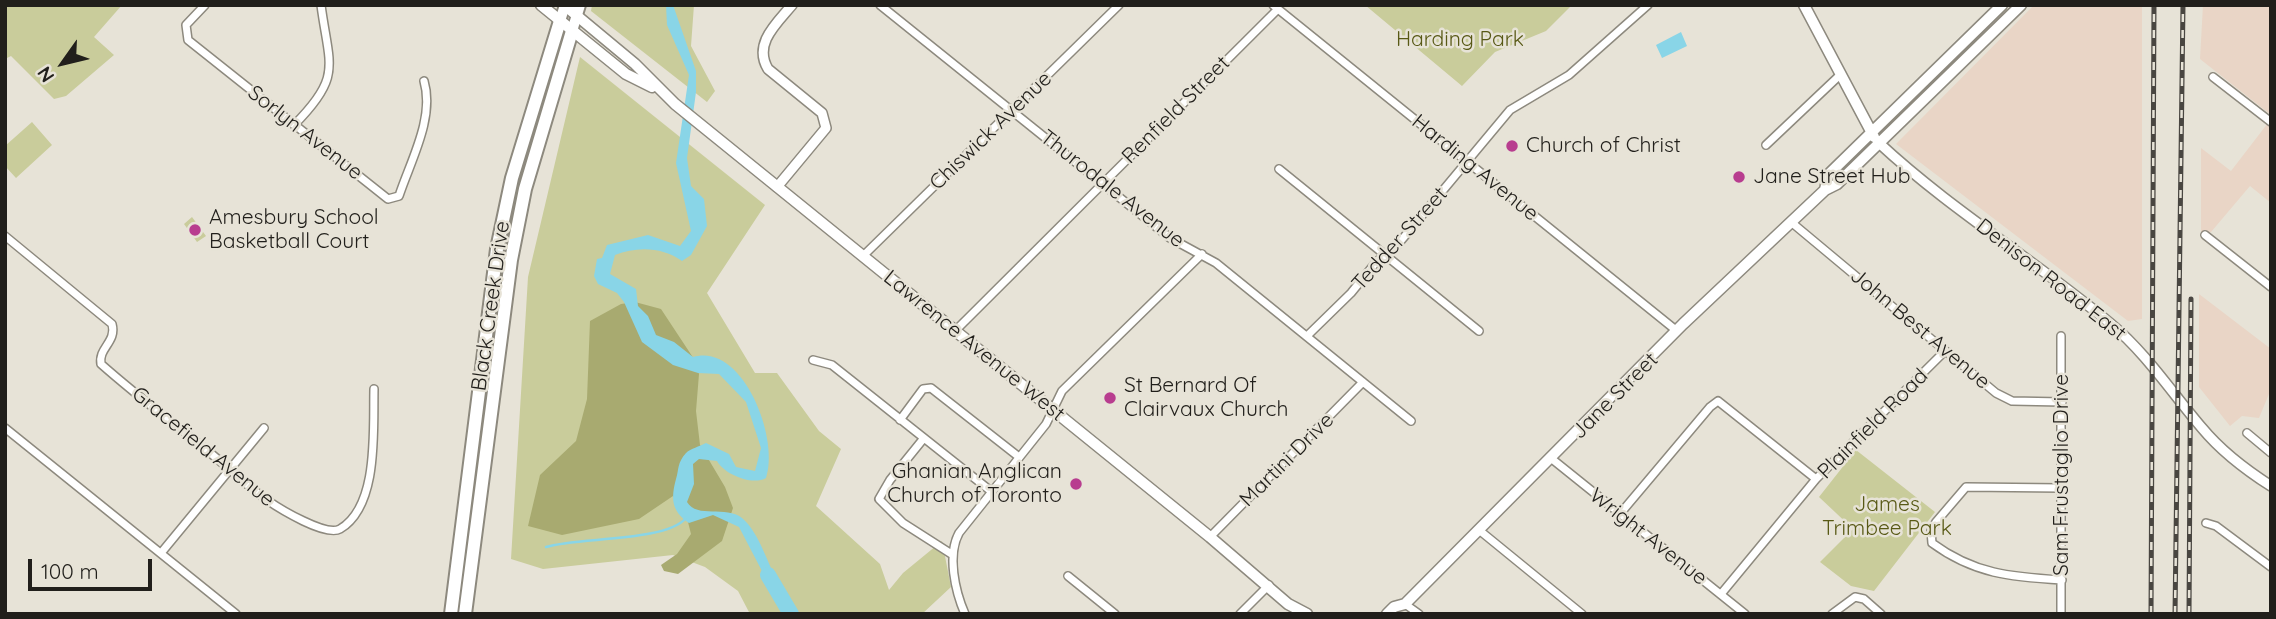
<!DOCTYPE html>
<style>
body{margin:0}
#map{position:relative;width:2276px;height:619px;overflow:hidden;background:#e7e3d7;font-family:Quicksand,sans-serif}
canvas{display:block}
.frame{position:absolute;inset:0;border:7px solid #211f1b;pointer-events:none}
.north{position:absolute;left:28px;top:28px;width:70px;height:70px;-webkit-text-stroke:5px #e7e3d7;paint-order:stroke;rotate:236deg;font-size:19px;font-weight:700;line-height:28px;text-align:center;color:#211f1b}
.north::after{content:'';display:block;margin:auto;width:24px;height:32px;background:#211f1b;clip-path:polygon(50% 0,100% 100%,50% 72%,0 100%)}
.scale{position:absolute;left:28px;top:559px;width:124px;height:32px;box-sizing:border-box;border:4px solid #211f1b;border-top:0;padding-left:9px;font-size:21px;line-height:24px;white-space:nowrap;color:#211f1b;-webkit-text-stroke:5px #e7e3d7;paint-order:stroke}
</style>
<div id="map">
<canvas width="2276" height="619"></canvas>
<div class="frame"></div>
<div class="north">N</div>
<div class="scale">100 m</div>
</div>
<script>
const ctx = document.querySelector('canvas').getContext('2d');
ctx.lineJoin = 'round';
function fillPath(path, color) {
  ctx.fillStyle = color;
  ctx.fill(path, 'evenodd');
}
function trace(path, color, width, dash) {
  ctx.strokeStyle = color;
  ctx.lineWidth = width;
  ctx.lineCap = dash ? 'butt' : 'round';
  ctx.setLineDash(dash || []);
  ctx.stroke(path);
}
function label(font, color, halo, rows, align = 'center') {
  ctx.font = font + ' Quicksand,sans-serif';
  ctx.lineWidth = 5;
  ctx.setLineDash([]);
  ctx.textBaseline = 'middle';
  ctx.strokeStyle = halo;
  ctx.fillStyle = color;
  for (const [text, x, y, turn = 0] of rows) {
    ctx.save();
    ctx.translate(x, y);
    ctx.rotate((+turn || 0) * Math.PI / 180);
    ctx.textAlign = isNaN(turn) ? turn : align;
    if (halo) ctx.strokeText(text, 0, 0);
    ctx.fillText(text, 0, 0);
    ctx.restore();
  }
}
fillPath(new Path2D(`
 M2034,5H2142V319L2128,321L1896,144Z
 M2203,5H2271V115L2200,59Z
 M2271,119V203L2250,186L2211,232H2201V148L2231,171Z
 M2199,294L2271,349V389L2259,418L2242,416L2230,426L2199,387Z`), '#e9d5c6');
fillPath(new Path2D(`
 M5,5H122L94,37L114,55L66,96L54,99L11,56L5,59Z
 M592,5H694L691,46L715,91L707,102L591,11Z
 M1365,5H1572L1546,31L1495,52L1462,86Z
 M580,57L765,205L707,293L755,373H777L819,431L841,449L816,506L880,564L889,590L903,573L942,541L951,587L922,614H750L738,591L705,567L673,555L543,569L511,559L528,277Z
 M32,122L52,145L16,178L5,166V146Z
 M192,217L206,236L197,242L184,224Z
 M1856,450L1935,512L1874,591L1851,586L1820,562L1853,529L1819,497Z`), '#c9cc9b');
fillPath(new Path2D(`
 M635,302L661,309L692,356L699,374L696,411L700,445L725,487L733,508L722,541L678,574L664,571L661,565L677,554L691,534L686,514L673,496L639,519L562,535L528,526L540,475L576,441L587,399L590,321L621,304Z`), '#a8aa70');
fillPath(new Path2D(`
 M666,5H673L696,71V92L687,158L691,186L704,199L707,226L691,255L682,261C663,247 637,246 615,255L610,274L636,289L638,306L648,316L656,335L674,342L693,357C743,342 780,439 766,478C752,486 724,474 717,461L699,459L693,464L694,484L687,502C697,519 726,505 742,518C761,534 768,568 782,589L774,594L739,527L713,515L689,523C671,511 671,498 676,479C679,469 677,463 686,453C691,448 699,447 706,443L729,454L736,467L755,471L761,448L746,402L719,374L698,373L673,365L642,342L624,302L617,293L598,284L594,276L597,259L602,258L607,245L648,235L680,246L691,231L676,163L689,75L667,25Z
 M1681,32L1687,46L1662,58L1656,45Z`), '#89d5e7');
trace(new Path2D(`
 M546,547C577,537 666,542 686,518`), '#89d5e7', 2.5);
trace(new Path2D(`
 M768,575L791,614`), '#89d5e7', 16);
const minor = new Path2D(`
 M205,5L186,25L188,40L388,199L399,196C410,162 435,118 424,81
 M880,5L1170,238L1216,263L1411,421
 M1273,5L1677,331
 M2213,77L2271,122
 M294,125C343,76 329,66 321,5
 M1766,145L1840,75
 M1279,169L1479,331
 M1791,222L1996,393L2012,401L2062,402
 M2205,235L2271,287
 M5,236L112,324C117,342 98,348 101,364C136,395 173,423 209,452C229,468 247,486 267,500C280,509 326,537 340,529C379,506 373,430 374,389
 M863,256L1119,5
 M955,331L1278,9
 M1307,336L1351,293L1377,261L1394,249L1510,110L1569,75L1648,5
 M813,360L832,365L992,492
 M900,420L923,389L931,388L1019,457
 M5,428L236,614
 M2247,433L2271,453
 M924,438L890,480L879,499L903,523L953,555
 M1552,459L1745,614
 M2061,488L1966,487L1936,522L1931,531L1932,543C1974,574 2011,577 2062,580
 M1619,515L1710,407L1718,401L1816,479
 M2206,523L2216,526L2271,567
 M1479,530L1582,614
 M1210,537L1363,382
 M161,553L264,428
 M1068,576L1115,614
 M1721,594L1816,479L1945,351
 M1405,604L1419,614
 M965,614C955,591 947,555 959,533L1046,424L1062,391L1202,254
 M1240,614L1269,585
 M1832,614L1855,597L1864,599L1881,614
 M2061,614V336`);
const tertiary = new Path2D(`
 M1879,143C1951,210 2036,261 2111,324C2146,353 2172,393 2202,428C2221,451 2246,470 2271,486
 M777,187L826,128L822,113L768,69C753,44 776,24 792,5`);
const secondary = new Path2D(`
 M541,5L626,74L652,87
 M564,5L635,64L675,104L1210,537L1288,604L1307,614
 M1804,5L1874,137
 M1825,190L1828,175L2002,5
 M1387,614L1394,607L1405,604L1683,324L1825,190L1837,184L2021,5`);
const primary = new Path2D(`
 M560,21L565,5
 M572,31L580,5`);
const motorway = new Path2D(`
 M451,614L497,249L512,178L560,21
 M465,614L511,260L525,189L572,31`);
trace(minor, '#8d897e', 10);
trace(tertiary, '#8d897e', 12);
trace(secondary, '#8d897e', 13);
trace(primary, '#8d897e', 14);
trace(motorway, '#8d897e', 16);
trace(minor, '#fff', 7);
trace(tertiary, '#fff', 9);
trace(secondary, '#fff', 10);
trace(primary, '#fff', 10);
trace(motorway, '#fff', 12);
const rail = new Path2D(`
 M2151,614L2154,5
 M2175,614L2183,5
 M2189,614L2191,299`);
trace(rail, '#494641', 5);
trace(rail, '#e7e3d7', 2.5, [8]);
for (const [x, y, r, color] of [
 [1512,146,7,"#b83d8f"],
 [1739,177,7,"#b83d8f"],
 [195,230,7,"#b83d8f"],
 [1110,398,7,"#b83d8f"],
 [1076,484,7,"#b83d8f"]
]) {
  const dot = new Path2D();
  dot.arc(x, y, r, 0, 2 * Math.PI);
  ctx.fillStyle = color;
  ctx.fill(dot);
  trace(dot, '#e7e3d7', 2.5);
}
label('21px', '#585915', '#e7e3d7', [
 ["Harding Park",1460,40],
 ["James",1887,505],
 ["Trimbee Park",1887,529]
]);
label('21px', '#211f1b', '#e7e3d7', [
 ["Renfield Street",1176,110,-45],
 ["Chiswick Avenue",991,131,-44],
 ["Sorlyn Avenue",305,133,38],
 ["Harding Avenue",1475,168,39],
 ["Thurodale Avenue",1112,189,38],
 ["Tedder Street",1400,239,-48],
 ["Denison Road East",2051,280,38],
 ["Black Creek Drive",491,306,-82],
 ["John Best Avenue",1920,329,40],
 ["Lawrence Avenue West",974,346,39],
 ["Jane Street",1615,396,-45],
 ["Plainfield Road",1873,424,-45],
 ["Gracefield Avenue",203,447,39],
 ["Martini Drive",1287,460,-45],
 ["Sam Frustaglio Drive",2062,475,-90],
 ["Wright Avenue",1648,537,38]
]);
label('21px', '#211f1b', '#e7e3d7', [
 ["Church of Christ",1526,146],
 ["Jane Street Hub",1753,177],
 ["Amesbury School",209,218],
 ["Basketball Court",209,242],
 ["St Bernard Of",1124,386],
 ["Clairvaux Church",1124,410],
 ["Ghanian Anglican",1062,472,"right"],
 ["Church of Toronto",1062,496,"right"]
], 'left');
</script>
